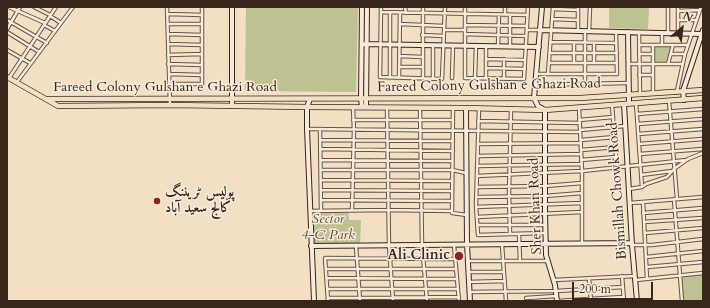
<!DOCTYPE html>
<meta charset="utf-8">
<style>
body{margin:0}
#map{position:relative;width:710px;height:308px;overflow:hidden;background:#f3dfc3;font-family:Cardo,serif}
canvas{display:block}
.frame{position:absolute;inset:0;border:8px solid #38261d;pointer-events:none}
.north{position:absolute;left:662px;top:8px;width:40px;height:40px;-webkit-text-stroke:3px #f7ead8;paint-order:stroke;rotate:28deg;font-size:11px;font-weight:700;line-height:16px;text-align:center;color:#38261d}
.north::after{content:'';display:block;margin:auto;width:14px;height:18px;background:#38261d;clip-path:polygon(50% 0,100% 100%,50% 72%,0 100%)}
.scale{position:absolute;left:572px;top:282px;width:81px;height:18px;box-sizing:border-box;border:2px solid #38261d;border-top:0;padding-left:5px;font-size:12px;line-height:14px;white-space:nowrap;color:#38261d;-webkit-text-stroke:3px #f7ead8;paint-order:stroke}
</style>
<div id="map">
<canvas width="710" height="308"></canvas>
<div class="frame"></div>
<div class="north">N</div>
<div class="scale">200 m</div>
</div>
<script>
const ctx = document.querySelector('canvas').getContext('2d');
ctx.lineJoin = 'round';
function fillPath(path, color) {
  ctx.fillStyle = color;
  ctx.fill(path, 'evenodd');
}
function trace(path, color, width, dash) {
  ctx.strokeStyle = color;
  ctx.lineWidth = width;
  ctx.lineCap = dash ? 'butt' : 'round';
  ctx.setLineDash(dash || []);
  ctx.stroke(path);
}
function label(font, color, halo, rows, align = 'center') {
  ctx.font = font + ' Cardo,Amiri,serif';
  ctx.lineWidth = 3;
  ctx.setLineDash([]);
  ctx.textBaseline = 'middle';
  ctx.strokeStyle = halo;
  ctx.fillStyle = color;
  for (const [text, x, y, turn = 0] of rows) {
    ctx.save();
    ctx.translate(x, y);
    ctx.rotate((+turn || 0) * Math.PI / 180);
    ctx.textAlign = isNaN(turn) ? turn : align;
    if (halo) ctx.strokeText(text, 0, 0);
    ctx.fillText(text, 0, 0);
    ctx.restore();
  }
}
fillPath(new Path2D(`
 M246,7H358L356,92L245,91Z
 M609,7H649L648,29L609,28Z
 M653,45H673L668,64H653Z
 M348,210L349,220H361L360,245L311,246L310,211Z
 M703,274V301H683L681,276Z`), '#bec191');
const street = new Path2D(`
 M9,7L45,23
 M34,7L50,15
 M167,7L170,105
 M381,7L380,77L442,79L445,7
 M405,7L406,13
 M465,7V78L524,79L528,7
 M505,7V15
 M668,7V33
 M553,9L578,10
 M678,11L700,10
 M381,12L527,15
 M390,13V78
 M167,14L202,15
 M50,16L61,23
 M553,19L578,20
 M7,20L47,43
 M678,20H696
 M168,24H202
 M400,24L444,26
 M44,25L55,31
 M465,25L527,26
 M7,29L20,7
 M444,30H465
 M527,30H540
 M578,30V7
 M585,31V84
 M589,31L590,7
 M7,32L39,52
 M639,33L640,94
 M678,33V7
 M168,34L202,35
 M465,34L526,36
 M422,35L444,36
 M551,42L616,43
 M168,44L202,45
 M639,45H688
 M662,45V33
 M498,46L499,15
 M510,46V15
 M7,50L30,63
 M550,53H617
 M639,54H653
 M671,54H685
 M168,55L202,54
 M399,56L422,57
 M486,59L525,60
 M549,63H617
 M574,63V43
 M594,63V43
 M168,64L202,65
 M629,64H682
 M668,64L673,45
 M399,67H423
 M486,68L525,69
 M169,74L202,75
 M536,74H617L616,32
 M548,74L553,7
 M639,75H653
 M9,78L56,7
 M399,78L400,13
 M423,78V7
 M433,78V45
 M452,78L453,46
 M475,78L476,46
 M486,78V46
 M504,79V59
 M17,82L73,7
 M169,84H202V7
 M536,85L628,83
 M677,91L685,54L701,7
 M653,93V45
 M669,101L677,199
 M636,103L642,187
 M612,105L617,167
 M387,108L389,245L393,301
 M420,108L422,245L427,301
 M479,108L476,205L478,235L545,233
 M579,108L582,171V243
 M637,114L703,109
 M353,120H453
 M579,120L613,117
 M478,121L580,123
 M638,124L703,119
 M307,129L580,132
 M320,129L321,211
 M580,130L625,126
 M638,134L703,129
 M320,140L453,141
 M581,140L615,137
 M478,144L581,143
 M639,144L703,139
 M320,149L453,151
 M581,150L616,147
 M640,154L703,149
 M478,156L581,154
 M321,160L452,161
 M581,160L616,157
 M477,166L581,164
 M321,170H452L466,173
 M641,175L672,171
 M477,176L582,171L687,160
 M321,180L452,181
 M477,187L545,186L582,183
 M629,189L642,187L646,184L667,177L674,169L688,159L703,153
 M321,190L452,191
 M477,197L545,196L582,193
 M674,199L682,301
 M321,200L452,201
 M643,202L647,279
 M630,203L703,197
 M476,207L582,203
 M352,210L354,130L353,108
 M310,211L388,210L452,211V213L467,215
 M452,211L453,108
 M643,213L703,208
 M477,217L582,212
 M644,222L703,218
 M478,225H545
 M645,233L703,228
 M510,234L509,193L511,110
 M519,234L520,261
 M454,245L459,301
 M502,245L506,301
 M632,245H652L703,239
 M356,246L360,301
 M646,257L703,251
 M468,261H547
 M647,267L703,262
 M326,269H456
 M469,272H504
 M622,276L624,301
 M327,278L457,279
 M589,278L591,301
 M554,280L635,276
 M636,280L703,273
 M469,282L505,281
 M328,289H458
 M470,292L556,291L623,287
 M328,298L459,297
 M526,298L556,296
 M328,301L325,258L455,259
 M557,301L623,297`);
const secondary = new Path2D(`
 M362,7L361,99L362,107
 M542,7L534,98L538,106L545,110V213L546,255L555,285L557,301
 M540,30L701,34
 M628,32L629,103
 M362,44L539,47
 M310,99L307,107V129L314,301
 M684,100L683,91L703,30
 M624,104L632,245L637,301
 M232,106V7
 M366,107L367,7
 M466,108L467,244L470,301
 M311,246L632,243`);
const primary = new Path2D(`
 M7,77L58,106L170,105L307,107L466,108L545,110L703,98
 M48,99L580,98L703,90`);
trace(street, '#675446', 4.5);
trace(secondary, '#38261d', 6);
trace(primary, '#38261d', 6);
trace(street, '#f7ead8', 2.5);
trace(secondary, '#f7ead8', 4);
trace(primary, '#f3dfc3', 4.5);
for (const [x, y, r, color] of [
 [157,201,4,"#8f2418"],
 [459,256,5,"#8f2418"]
]) {
  const dot = new Path2D();
  dot.arc(x, y, r, 0, 2 * Math.PI);
  ctx.fillStyle = color;
  ctx.fill(dot);
  trace(dot, '#f7ead8', 1.5);
}
label('14px', '#38261d', '#f7ead8', [
 ["Fareed Colony Gulshan e Ghazi Road",489,86,-1],
 ["Fareed Colony Gulshan e Ghazi Road",165,88],
 ["Bismillah Chowk Road",618,191,-94],
 ["Sher Khan Road",536,206,-92]
]);
label('bold 14px', '#38261d', '#f7ead8', [
 ["پولیس ٹریننگ",165,193],
 ["کالج سعید آباد",165,209],
 ["Ali Clinic",450,256,"right"]
], 'left');
label('italic 14px', '#5a4d3a', '#f7ead8', [
 ["Sector",328,220],
 ["4-C Park",328,236]
]);
</script>
